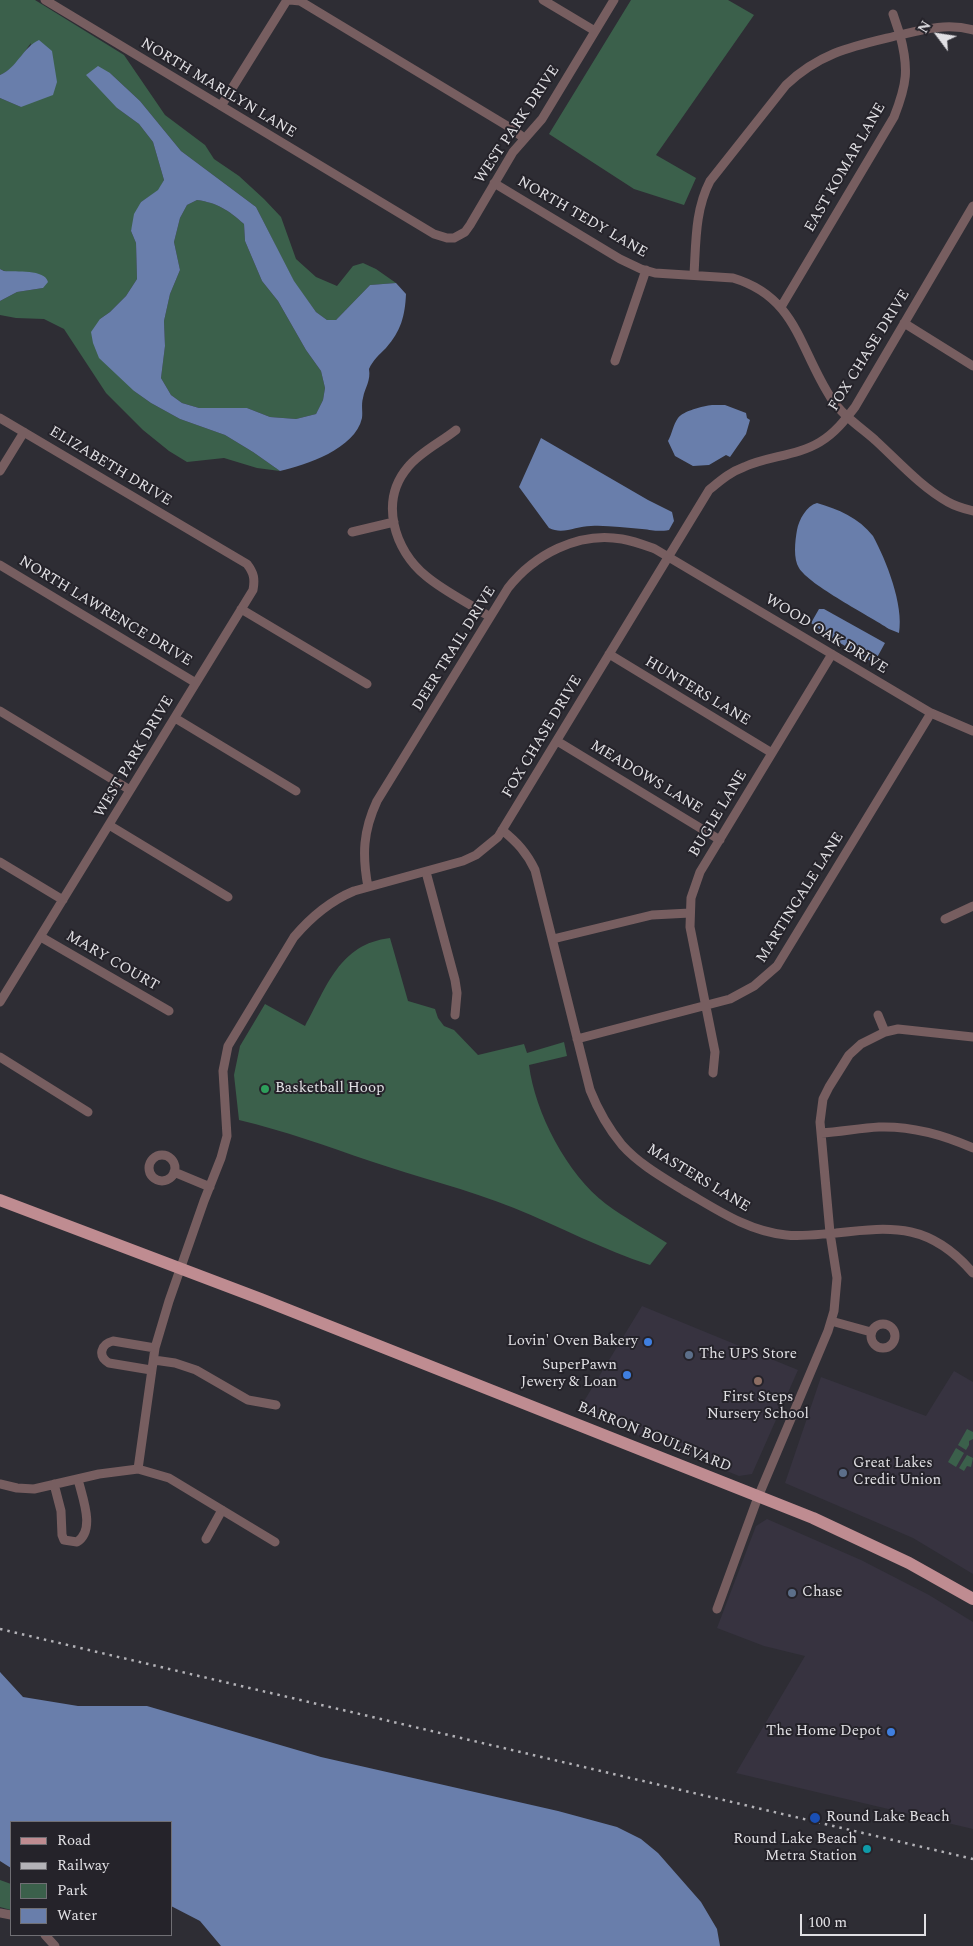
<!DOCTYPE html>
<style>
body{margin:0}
#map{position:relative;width:973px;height:1946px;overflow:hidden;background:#2e2d34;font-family:Spectral,serif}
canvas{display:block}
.legend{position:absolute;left:10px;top:1821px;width:162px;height:115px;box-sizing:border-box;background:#25232a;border:1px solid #706f74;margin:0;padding:6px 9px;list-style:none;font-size:15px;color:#e1e0e4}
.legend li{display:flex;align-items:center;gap:10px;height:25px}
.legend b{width:25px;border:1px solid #706f74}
.north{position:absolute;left:913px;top:10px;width:50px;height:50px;-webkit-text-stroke:4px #25232a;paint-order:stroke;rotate:301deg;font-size:14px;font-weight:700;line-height:20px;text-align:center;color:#e1e0e4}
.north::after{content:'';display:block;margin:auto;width:18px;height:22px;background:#e1e0e4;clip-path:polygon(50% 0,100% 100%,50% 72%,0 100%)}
.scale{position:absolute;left:800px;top:1914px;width:126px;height:22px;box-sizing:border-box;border:2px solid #e1e0e4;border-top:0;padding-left:6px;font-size:15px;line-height:18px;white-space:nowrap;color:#e1e0e4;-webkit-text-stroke:4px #25232a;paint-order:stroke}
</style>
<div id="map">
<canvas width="973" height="1946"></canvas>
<ul class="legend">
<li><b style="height:6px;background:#bf8c91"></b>Road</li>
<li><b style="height:6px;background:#b3b2b7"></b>Railway</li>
<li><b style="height:14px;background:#3b604b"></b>Park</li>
<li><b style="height:14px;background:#697eab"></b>Water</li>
</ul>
<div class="north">N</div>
<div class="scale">100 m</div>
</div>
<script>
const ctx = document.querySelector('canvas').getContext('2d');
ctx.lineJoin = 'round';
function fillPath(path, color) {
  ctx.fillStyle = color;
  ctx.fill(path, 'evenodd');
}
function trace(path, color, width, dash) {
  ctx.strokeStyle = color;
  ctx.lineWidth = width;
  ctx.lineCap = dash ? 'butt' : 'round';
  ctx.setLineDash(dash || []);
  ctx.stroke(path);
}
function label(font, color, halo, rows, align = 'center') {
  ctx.font = font + ' Spectral,serif';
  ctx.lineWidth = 4;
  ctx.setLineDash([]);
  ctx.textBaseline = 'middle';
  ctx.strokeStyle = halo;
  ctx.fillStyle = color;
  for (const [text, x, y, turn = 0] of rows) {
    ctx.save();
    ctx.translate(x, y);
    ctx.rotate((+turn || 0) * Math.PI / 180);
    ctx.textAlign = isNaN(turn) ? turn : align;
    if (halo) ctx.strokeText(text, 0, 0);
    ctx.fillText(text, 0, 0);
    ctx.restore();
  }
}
fillPath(new Path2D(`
 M642,1306L798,1370L752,1474L739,1476L578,1411Z
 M954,1371L973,1382V1574L913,1538L785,1483L821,1377L926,1416Z
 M767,1519L861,1560L929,1595L973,1622V1829L736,1773L805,1656L764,1646L717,1628L756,1526Z`), '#373340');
fillPath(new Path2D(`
 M0,0H35L124,55L165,115L205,145L214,159L239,176L264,199L281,217L296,259L316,277L337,286L353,266L363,263L376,269L396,283L370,285L336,320H327L316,312L294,282L256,207L181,151L140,101L110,73L117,108L139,124L153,142L164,180L159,190L141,202L131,231L136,243L137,279L126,296L110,312L100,319L134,391L151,403L180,419L225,435L253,452L280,471L257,468L224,458L187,462L169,451L143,430L106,393L64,329L44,319L16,318L0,315V301L17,292L43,288L0,269V98L21,107L31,43C22,55 14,69 0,75Z
 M631,0H728L754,15L656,155L696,178L684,205L634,189L549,134Z
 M197,200C218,203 228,210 244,224L245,241L262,281L278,301L306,350L321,371L325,388L323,400L316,414L296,419L270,417L247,408H199L182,403L171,395L161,378L165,346L164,321L170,294L180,270L174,242L180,218L187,205Z
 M390,938L408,1001L435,1009L438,1018L444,1026L454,1030L478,1055L524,1044L527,1053L564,1042L567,1056L529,1065C535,1113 567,1174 606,1204C625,1218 647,1230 667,1243L650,1265C603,1250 559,1226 514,1208C467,1189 417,1177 370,1161C326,1146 285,1131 239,1120L234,1075L240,1046L265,1004L305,1026C327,987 339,944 390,938Z
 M967,1429L973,1432V1439L969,1441V1445L966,1450L958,1445Z
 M956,1448L964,1453L956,1467L948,1462Z
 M967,1455L973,1458L971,1467L967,1466L964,1471L959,1468Z
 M0,1880L11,1884V1910L0,1907Z`), '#3b604b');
fillPath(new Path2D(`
 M39,40L52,51L57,82L53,95L21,107L0,98V75C17,68 23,47 39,40Z
 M98,66L110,73L140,101L181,151L256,207L294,281L316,312L327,320H336L370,285L396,283L406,294C405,316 401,331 386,348C379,355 373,360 369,369C371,381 365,387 363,398C361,405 363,412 362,418C355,449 306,465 280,471L253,452L225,435L180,419L151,403L134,391L99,358L93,343L91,332L100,319L110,312L126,296L137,279L136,243L131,231L134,214L141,202L158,190L164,180L153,142L139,124L117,108L86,75ZM197,200C218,203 228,210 244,224L245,241L262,281L278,301L306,350L321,371L325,388L323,400L316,414L296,419L270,417L247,408H199L182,403L171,395L161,378L165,346L164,321L170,294L180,270L174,242L180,218L187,205Z
 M0,269L4,271C16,272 45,269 48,282L43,288L17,292L0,301Z
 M712,405H725L746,413L747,418L750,420L746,434L730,457L726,455L709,465L693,466L675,456L668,441C672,434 673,425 678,418C683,411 703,406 712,405Z
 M541,438L648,500L672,512L674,521L669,530C657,532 653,530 642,529C625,528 607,525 591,526C576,526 563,535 549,528L519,487Z
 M817,503C838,509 859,518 873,536C886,560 904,605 899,633L889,629C870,616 809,585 799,568C793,559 795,541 797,530C799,520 806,506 817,503Z
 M819,609H824L885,643L874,663L835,640L811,623Z
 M0,1672L23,1697L78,1706H147L321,1757L558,1811L617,1827L641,1839L658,1853L701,1902L717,1929L720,1946H221L200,1921L171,1906V1822H11V1868L0,1861Z`), '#697eab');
trace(new Path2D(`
 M45,0L434,234L447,238H454L465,232L470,225L513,152L542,119L614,0
 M290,0L300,1L509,127L524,138
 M543,0L595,31
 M893,14L900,35C925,29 948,23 973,30
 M221,106L287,0
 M494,183L620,259L641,269L655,273L733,278C797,297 799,349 831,398C841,414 860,427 875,440C898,461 921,487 948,502C955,506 965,509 973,511
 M694,274C696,242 695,210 710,181L786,85C822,51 855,46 900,35C909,69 907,84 894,117L781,307
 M904,323L973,366
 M615,361L646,270
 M0,418L247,564C254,573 255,579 253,590L0,1002
 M456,430C441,442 420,452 408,467C379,501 394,550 426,576C445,592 469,603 490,617
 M0,471L24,432
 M352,532L394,522
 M0,565L196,683
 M241,609L367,684
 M609,654L772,753
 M0,711L130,790
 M175,718L296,791
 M557,741L720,840
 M109,825L228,897
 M502,830C517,842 527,853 535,870L590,1090C598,1110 608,1128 622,1145C639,1164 662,1177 683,1190C716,1209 747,1231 786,1235C802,1237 820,1234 836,1233C895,1226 931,1224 973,1273
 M0,862L63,900
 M426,872L455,980L457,993L455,1015
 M368,887C362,855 363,831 377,801L508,588C534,555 578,531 622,539C634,541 644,545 655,549L931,713L973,731
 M945,919L973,906
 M41,937L169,1011
 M553,939L652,915L690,913
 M878,1015L885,1032
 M577,1039L730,999L754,986L777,966L931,713
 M0,1057L88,1112
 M713,1073L715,1052L690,927L691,898L700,872L832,654
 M821,1133C840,1132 860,1128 879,1127C911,1126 944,1135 973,1148
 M149 1168a13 13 0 1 1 26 0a13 13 0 1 1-26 0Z
 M174,1172L210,1187
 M831,1321L871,1332
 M871 1336a12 12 0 1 1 24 0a12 12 0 1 1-24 0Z
 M154,1360L175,1363L196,1370L248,1400L276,1405
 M151,1370L109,1363C97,1356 101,1344 113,1341L155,1348
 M138,1469L155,1348L169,1301L204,1201L221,1158L227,1136L223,1071L228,1046L294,937C311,917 330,901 354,891L463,861L476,855L498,837L709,490C720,481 730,472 744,467C768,456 797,456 820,442C835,433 845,420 855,407L973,206
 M0,1484L17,1488L34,1489L99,1474L138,1469L169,1478L275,1542
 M54,1484L61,1511L62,1535L64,1540L77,1542C96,1530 82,1497 78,1479
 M206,1539L222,1510
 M717,1609L758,1497L828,1331L834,1311L837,1278L830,1233L820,1122L823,1099L829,1087L849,1055L861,1044L885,1032L898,1029L973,1037
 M0,1913L11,1915
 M45,1935L55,1946`), '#775e60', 9);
trace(new Path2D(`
 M0,1200L261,1299L813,1518L909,1563L973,1599`), '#bf8c91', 12);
trace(new Path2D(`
 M0,1629L973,1859`), '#b3b2b7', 2.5, [2.5, 5]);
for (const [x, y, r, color] of [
 [265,1089,5,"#2e9e5b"],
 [648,1342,5,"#3f7fe0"],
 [689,1355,5,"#5c6f8a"],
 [627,1375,5,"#3f7fe0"],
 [758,1381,5,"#8d6e63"],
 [843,1473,5,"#5c6f8a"],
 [792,1593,5,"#5c6f8a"],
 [891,1732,5,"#3f7fe0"],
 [815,1818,6,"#1a4fb4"],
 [867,1849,5,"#0f9aa8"]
]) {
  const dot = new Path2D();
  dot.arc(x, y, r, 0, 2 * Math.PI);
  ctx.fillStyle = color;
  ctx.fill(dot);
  trace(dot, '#25232a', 2);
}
label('15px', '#e1e0e4', '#25232a', [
 ["NORTH MARILYN LANE",218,89,31],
 ["WEST PARK DRIVE",518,125,-56],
 ["EAST KOMAR LANE",846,168,-60],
 ["NORTH TEDY LANE",582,218,30],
 ["FOX CHASE DRIVE",870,351,-58],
 ["ELIZABETH DRIVE",110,467,31],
 ["NORTH LAWRENCE DRIVE",105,612,31],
 ["WOOD OAK DRIVE",826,635,31],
 ["DEER TRAIL DRIVE",455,649,-58],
 ["HUNTERS LANE",697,692,31],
 ["FOX CHASE DRIVE",543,737,-59],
 ["WEST PARK DRIVE",135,757,-59],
 ["MEADOWS LANE",646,778,31],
 ["BUGLE LANE",719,814,-59],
 ["MARTINGALE LANE",801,898,-58],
 ["MARY COURT",112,962,30],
 ["MASTERS LANE",698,1179,31],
 ["BARRON BOULEVARD",654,1438,22]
]);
label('15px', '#e1e0e4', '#25232a', [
 ["Basketball Hoop",275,1089],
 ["Lovin' Oven Bakery",638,1342,"right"],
 ["The UPS Store",699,1355],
 ["SuperPawn",617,1366,"right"],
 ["Jewery & Loan",617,1383,"right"],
 ["First Steps",758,1398,"center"],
 ["Nursery School",758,1415,"center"],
 ["Great Lakes",853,1464],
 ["Credit Union",853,1481],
 ["Chase",802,1593],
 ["The Home Depot",881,1732,"right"],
 ["Round Lake Beach",826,1818],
 ["Round Lake Beach",857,1840,"right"],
 ["Metra Station",857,1857,"right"]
], 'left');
</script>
